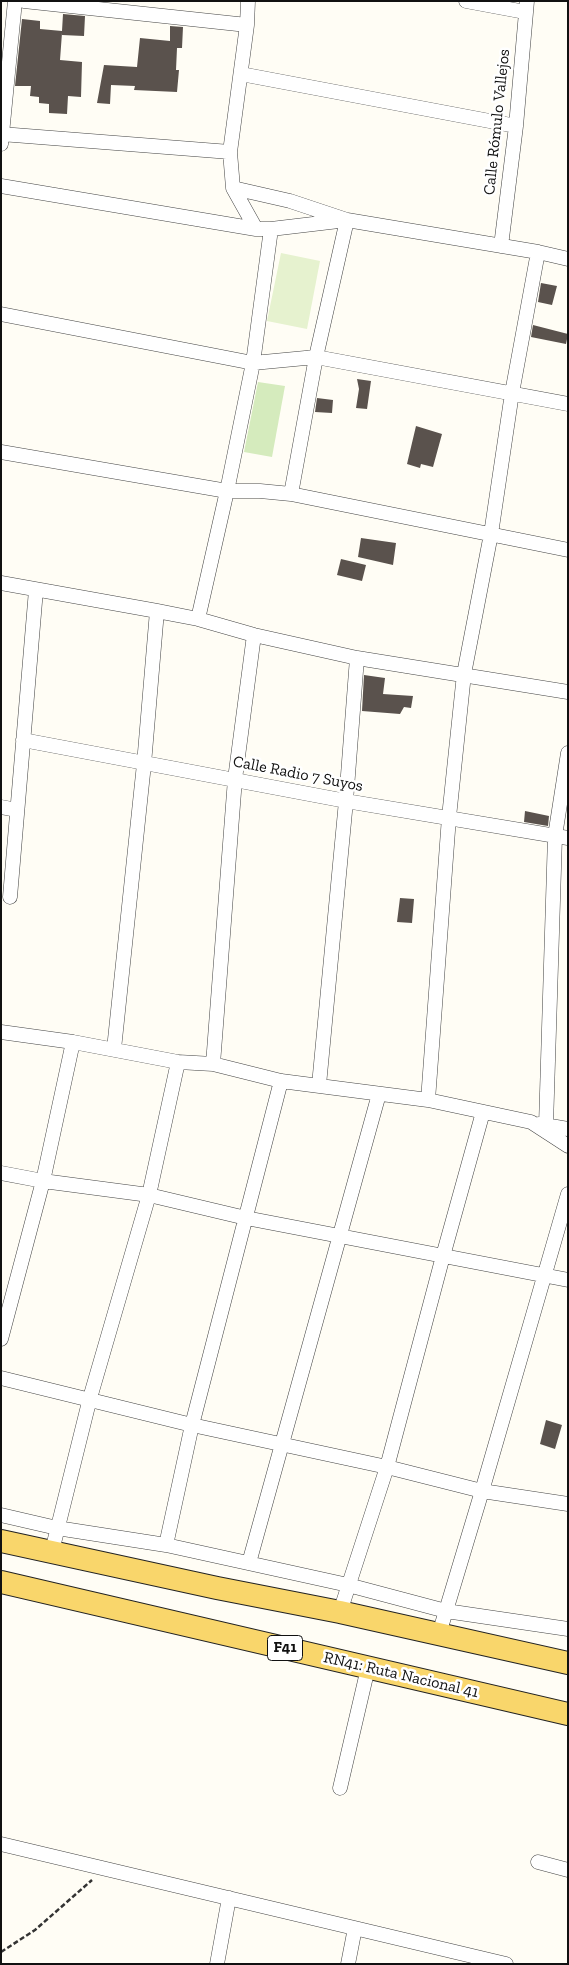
<!DOCTYPE html>
<meta charset="utf-8">
<style>
body{margin:0}
#map{position:relative;width:569px;height:1965px;overflow:hidden;background:#fffdf5;font-family:"Zilla Slab",serif}
canvas{display:block}
.frame{position:absolute;inset:0;border:2px solid #111;pointer-events:none}
</style>
<div id="map">
<canvas width="569" height="1965"></canvas>
<div class="frame"></div>
</div>
<script>
const ctx = document.querySelector('canvas').getContext('2d');
ctx.lineJoin = 'round';
function fillPath(path, color) {
  ctx.fillStyle = color;
  ctx.fill(path, 'evenodd');
}
function trace(path, color, width, dash) {
  ctx.strokeStyle = color;
  ctx.lineWidth = width;
  ctx.lineCap = dash ? 'butt' : 'round';
  ctx.setLineDash(dash || []);
  ctx.stroke(path);
}
function label(font, color, halo, rows, align = 'center') {
  ctx.font = font + ' "Zilla Slab",serif';
  ctx.lineWidth = 5;
  ctx.setLineDash([]);
  ctx.textBaseline = 'middle';
  ctx.strokeStyle = halo;
  ctx.fillStyle = color;
  for (const [text, x, y, turn = 0] of rows) {
    ctx.save();
    ctx.translate(x, y);
    ctx.rotate((+turn || 0) * Math.PI / 180);
    ctx.textAlign = isNaN(turn) ? turn : align;
    if (halo) ctx.strokeText(text, 0, 0);
    ctx.fillText(text, 0, 0);
    ctx.restore();
  }
}
fillPath(new Path2D(`
 M258,382L285,386L272,457L244,452Z`), '#d5ebbd');
fillPath(new Path2D(`
 M281,253L320,261L307,329L267,321Z`), '#e6f2cf');
fillPath(new Path2D(`
 M63,14L85,16L84,36L62,35V33L60,60L82,62L81,97L68,96L67,114L49,113V104L39,103V97L30,96L31,86H15L22,19L40,21V29L62,31Z
 M170,26L183,27L182,48H177L176,70H179L177,92L134,90L135,86L111,85L110,104L97,103L104,65L137,67L140,38L170,41Z
 M541,283L557,286L552,305L538,302Z
 M533,325L568,334L566,344L531,337Z
 M357,379L371,381L367,409L356,408L359,389Z
 M317,398L333,400L332,413L315,412Z
 M416,426L442,434L433,467L421,464L420,468L407,464Z
 M361,538L396,543L393,565L358,557Z
 M341,559L366,565L362,581L337,575Z
 M364,675L385,678L383,694L413,696L411,708L404,707L400,714L362,711Z
 M525,811L549,816L548,826L524,822Z
 M400,898L414,899L412,923L397,922Z
 M546,1420L562,1425L555,1449L540,1444Z`), '#5a524d');
const minor = new Path2D(`
 M24,1L247,25
 M248,1L247,25L230,152L233,188L256,229
 M466,1L525,12
 M241,74L516,126
 M1,134L230,152
 M1,144L15,1
 M1,186L256,229H271L347,220L538,252L568,259
 M233,188L290,201L347,220L316,357L291,494
 M501,246L516,126L527,1
 M1,314L253,363L316,357L568,404
 M1,452L227,491H260L291,494L568,550
 M1,583L157,611L198,619L254,635L357,658L568,692
 M198,619L227,491L253,363L271,229
 M23,740L346,801L568,838
 M1,807L17,810
 M10,897L36,590
 M1,1032L73,1042L178,1062L213,1064L281,1081L428,1100L531,1122L568,1146
 M114,1049L144,764L157,611
 M213,1064L235,779L254,635
 M281,1081L192,1425L166,1545L348,1585L446,1611L568,1629
 M319,1085L346,801L357,658
 M428,1100L449,817L464,674L491,534L512,393L538,252
 M539,1124L568,1129
 M546,1125L555,836L568,753
 M1,1173L43,1181L149,1195L246,1218L568,1280
 M1,1339L43,1181L73,1042
 M1,1378L192,1425L387,1467L482,1491L568,1504
 M1,1515L57,1528L166,1545
 M52,1551L90,1398L149,1195L178,1062
 M249,1563L379,1094
 M340,1612L387,1467L443,1256L483,1112
 M439,1634L482,1491L568,1194
 M340,1788L368,1668
 M1,1844L506,1964
 M538,1862L568,1870
 M217,1964L229,1898
 M348,1964L355,1928`);
const primary = new Path2D(`
 M1,1541L217,1588L340,1612L568,1663
 M1,1582L568,1714`);
trace(minor, '#444', 15);
trace(primary, '#222', 24);
trace(new Path2D(`
 M1,1952L35,1930L92,1880`), '#333', 2.5, [5, 2.5]);
trace(minor, '#fff', 14);
trace(primary, '#f9d66b', 22);
for (const [x, y, w] of [
 [285,1648,35]
]) {
  const box = new Path2D();
  box.roundRect(x - w / 2, y - 12.5, w, 25, 4);
  ctx.fillStyle = '#fff';
  ctx.fill(box);
  trace(box, '#111', 1);
}
label('bold 15px', '#111', null, [
 ["F41",285,1648]
]);
label('16px', '#111', '#fff', [
 ["Calle Rómulo Vallejos",497,122,-84],
 ["Calle Radio 7 Suyos",298,774,11],
 ["RN41: Ruta Nacional 41",401,1675,13]
]);
</script>
